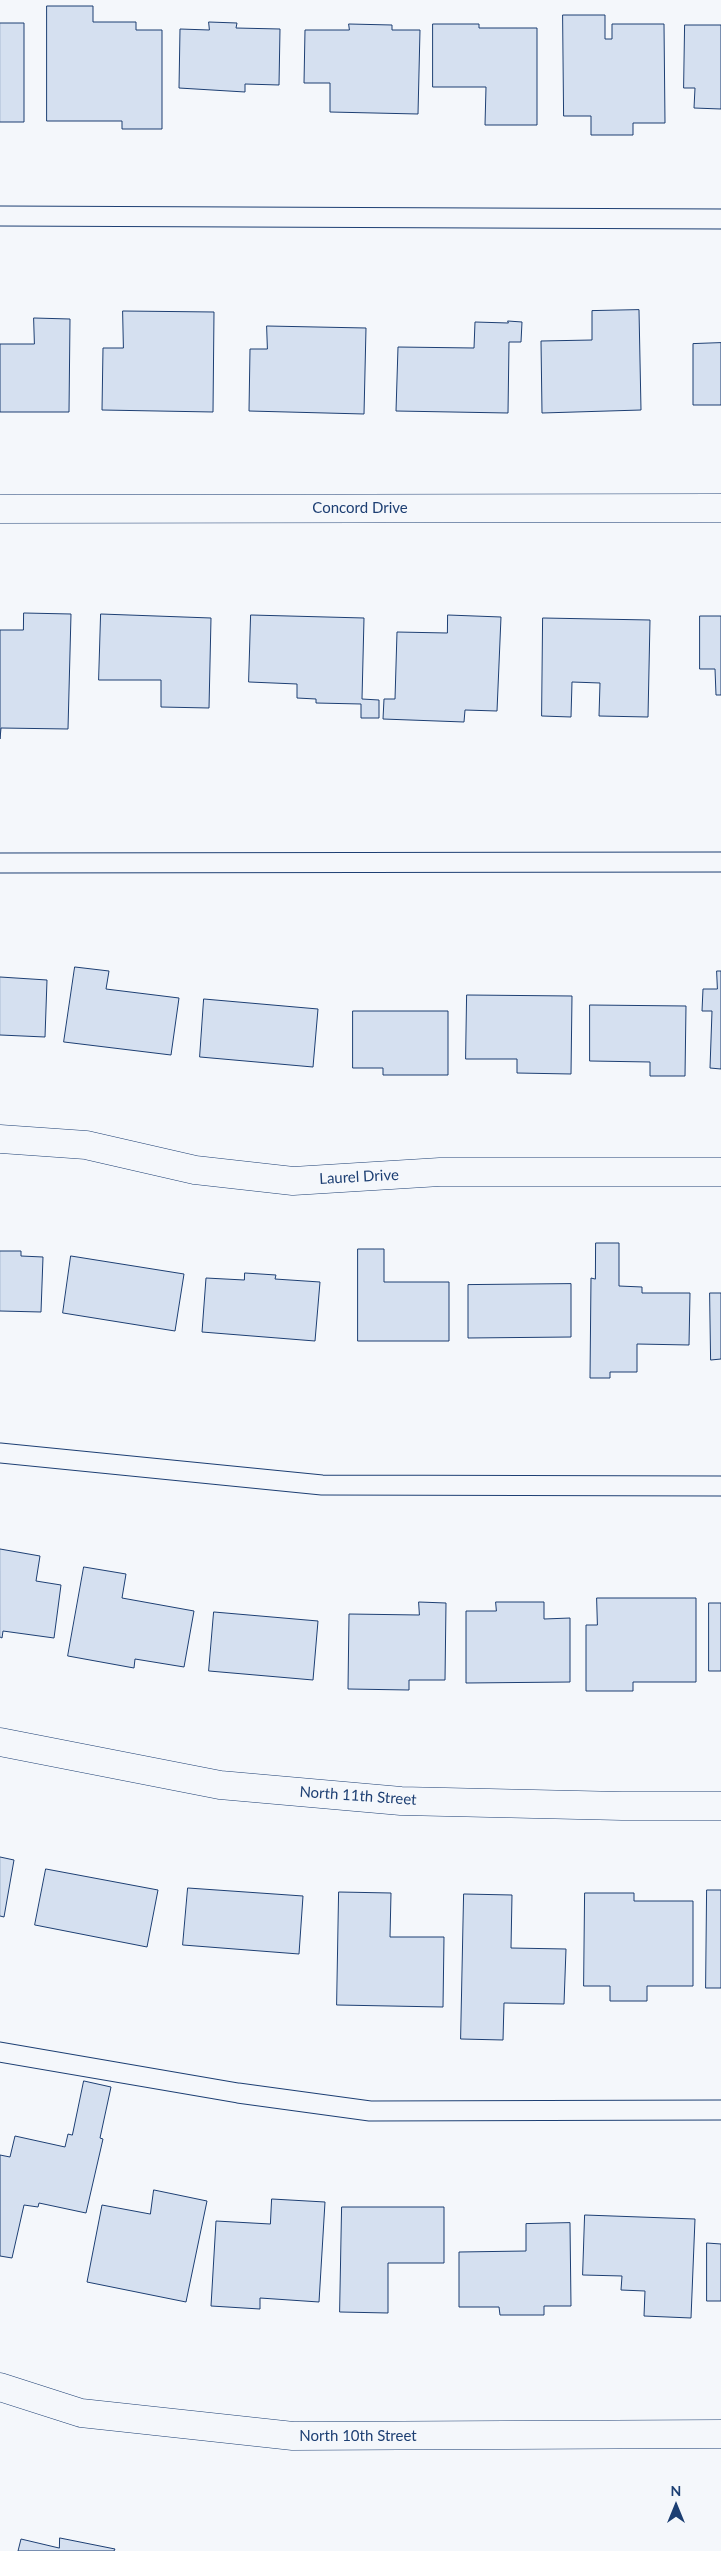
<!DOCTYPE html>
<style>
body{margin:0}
#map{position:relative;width:721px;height:2551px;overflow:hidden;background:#f4f7fb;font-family:Lato,sans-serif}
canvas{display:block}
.north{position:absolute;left:651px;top:2481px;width:50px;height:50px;-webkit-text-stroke:4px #f4f7fb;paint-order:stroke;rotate:0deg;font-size:14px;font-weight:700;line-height:20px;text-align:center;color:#1d3f73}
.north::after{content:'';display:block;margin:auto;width:18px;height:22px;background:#1d3f73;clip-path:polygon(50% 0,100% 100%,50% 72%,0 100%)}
</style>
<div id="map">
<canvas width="721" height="2551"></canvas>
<div class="north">N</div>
</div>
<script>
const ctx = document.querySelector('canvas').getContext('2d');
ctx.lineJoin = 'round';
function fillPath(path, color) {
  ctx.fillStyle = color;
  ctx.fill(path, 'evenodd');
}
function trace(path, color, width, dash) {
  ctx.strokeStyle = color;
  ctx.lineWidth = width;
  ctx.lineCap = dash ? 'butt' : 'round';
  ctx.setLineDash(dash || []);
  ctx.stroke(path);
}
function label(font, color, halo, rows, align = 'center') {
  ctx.font = font + ' Lato,sans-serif';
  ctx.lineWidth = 4;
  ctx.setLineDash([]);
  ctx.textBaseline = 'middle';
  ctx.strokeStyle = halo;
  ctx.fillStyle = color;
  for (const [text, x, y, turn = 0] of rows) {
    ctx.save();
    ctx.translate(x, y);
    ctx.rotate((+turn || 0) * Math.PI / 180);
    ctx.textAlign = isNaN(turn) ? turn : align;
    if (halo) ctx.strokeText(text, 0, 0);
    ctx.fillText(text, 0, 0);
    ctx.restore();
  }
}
const building = new Path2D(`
 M47,6H93V22H136V30H162V129H122V121H47Z
 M563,15H605V39H612V24H664L665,123H633V135H591V116H564Z
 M209,22L237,23L236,28L280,29L279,85L245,84V92L179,88L180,29L209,30Z
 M0,23H24V122H0Z
 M349,24L392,25V30H420L418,114L330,112V83H304L305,30H349Z
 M433,24H479V28H537V125H485L486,87H433Z
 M685,25H721V109L694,108L695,88H684Z
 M639,310L641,410L542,413L541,341L592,340V311Z
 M123,311L214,312L213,412L102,410L103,348H123Z
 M34,318L70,319L69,412H0V344H34Z
 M508,321L522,322L521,342H509L508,413L396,411L398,347L474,348L475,322L508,323Z
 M267,326L366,328L364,414L249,411L250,349H267Z
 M721,343V405H693V344Z
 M24,613L71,614L68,729L1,728L0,739V630H23Z
 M101,614L211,618L209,708L161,707V680H99Z
 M251,615L364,618L362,699L379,700V718H361V704L316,703V699L297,698V684L249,682Z
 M448,615L501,617L497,711L465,710L464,722L383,719L384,699H395L397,632L447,633Z
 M700,616H721V695H716L715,669H700Z
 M543,618L650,620L648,717L599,716L600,683L572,682L571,717L542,716Z
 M75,967L109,971L106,989L179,998L171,1055L64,1042Z
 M717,971H721V1069L710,1068L712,1011H702L703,989H717Z
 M0,977L47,980L45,1037L0,1035Z
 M467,995L572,996L571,1074L517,1073V1059H466Z
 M204,999L318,1009L313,1067L200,1057Z
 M590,1005L686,1006L685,1076H650V1062L590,1061Z
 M353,1011H448V1075H383V1068H353Z
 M596,1243H619V1286L642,1287V1293H690L689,1345L637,1344V1372H610V1378H590L591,1278L595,1279Z
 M358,1249H384V1282H449V1341H358Z
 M0,1251H21V1256L43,1257L41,1312L0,1311Z
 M71,1256L184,1274L175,1331L63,1313Z
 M245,1273L276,1275L275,1279L320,1282L315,1341L202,1332L206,1278L244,1280Z
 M571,1284V1337L468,1338V1285Z
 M710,1293H721V1359L711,1360Z
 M0,1549L40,1556L36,1581L61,1585L54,1638L3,1631L2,1638L0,1637Z
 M84,1567L126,1574L122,1598L194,1611L184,1667L135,1659L134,1668L68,1656Z
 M597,1598H696V1682H633V1691H586V1625H597Z
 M419,1602L446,1603L445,1680H409V1690L348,1689L349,1614L419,1615Z
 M496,1602H544V1619L570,1618V1682L466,1683V1611H496Z
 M709,1603H721V1671H709Z
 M214,1612L318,1621L313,1680L209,1671Z
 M0,1857L14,1860L4,1917L0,1916Z
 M46,1869L158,1890L147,1947L35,1925Z
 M188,1888L303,1896L299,1954L183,1945Z
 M707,1890H721V1988H706Z
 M339,1892L391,1893L390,1937H444L443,2007L337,2005Z
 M585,1893H634V1901H693V1986H647V2001H610V1986H584Z
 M464,1894L512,1895L511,1948L566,1949L564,2004L504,2003L503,2040L461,2039Z
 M84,2081L111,2087L100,2138L103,2139L86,2213L39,2203L38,2207L24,2205L12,2258L0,2256V2155L10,2157L15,2136L65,2147L68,2134L72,2135Z
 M154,2190L207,2201L186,2302L87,2282L102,2205L150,2214Z
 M272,2199L325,2202L319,2302L260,2298V2309L211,2306L216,2221L270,2224Z
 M342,2207H444V2263H388V2313L340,2312Z
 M585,2215L695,2219L691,2318L644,2316L645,2291L621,2290L622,2276L583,2275Z
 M570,2223L571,2306H544V2315H500L499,2307H459V2252L526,2251V2224Z
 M707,2243L721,2244V2301H707Z
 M60,2538L115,2549L114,2551H18L21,2539L59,2548Z`);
fillPath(building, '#d5e0f0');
trace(building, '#1d3f73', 1);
const service = new Path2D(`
 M0,216L721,219
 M0,863L721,862
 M0,1453L322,1485L721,1486
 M0,2052L238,2093L370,2111L721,2110`);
const minor = new Path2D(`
 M0,509L721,508
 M0,1139L86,1145L195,1170L293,1181L440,1172H721
 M0,1742L220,1785L401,1801L622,1806H721`);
const secondary = new Path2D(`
 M0,2387L81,2413L293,2436L721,2434`);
trace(service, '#1d3f73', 21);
trace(minor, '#1d3f73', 29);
trace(secondary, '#1d3f73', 29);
trace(service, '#f4f7fb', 19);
trace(minor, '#f4f7fb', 28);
trace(secondary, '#f4f7fb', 28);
label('15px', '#1d3f73', '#f4f7fb', [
 ["Concord Drive",360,508],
 ["Laurel Drive",359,1177,-3],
 ["North 11th Street",358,1796,4],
 ["North 10th Street",358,2436]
]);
</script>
